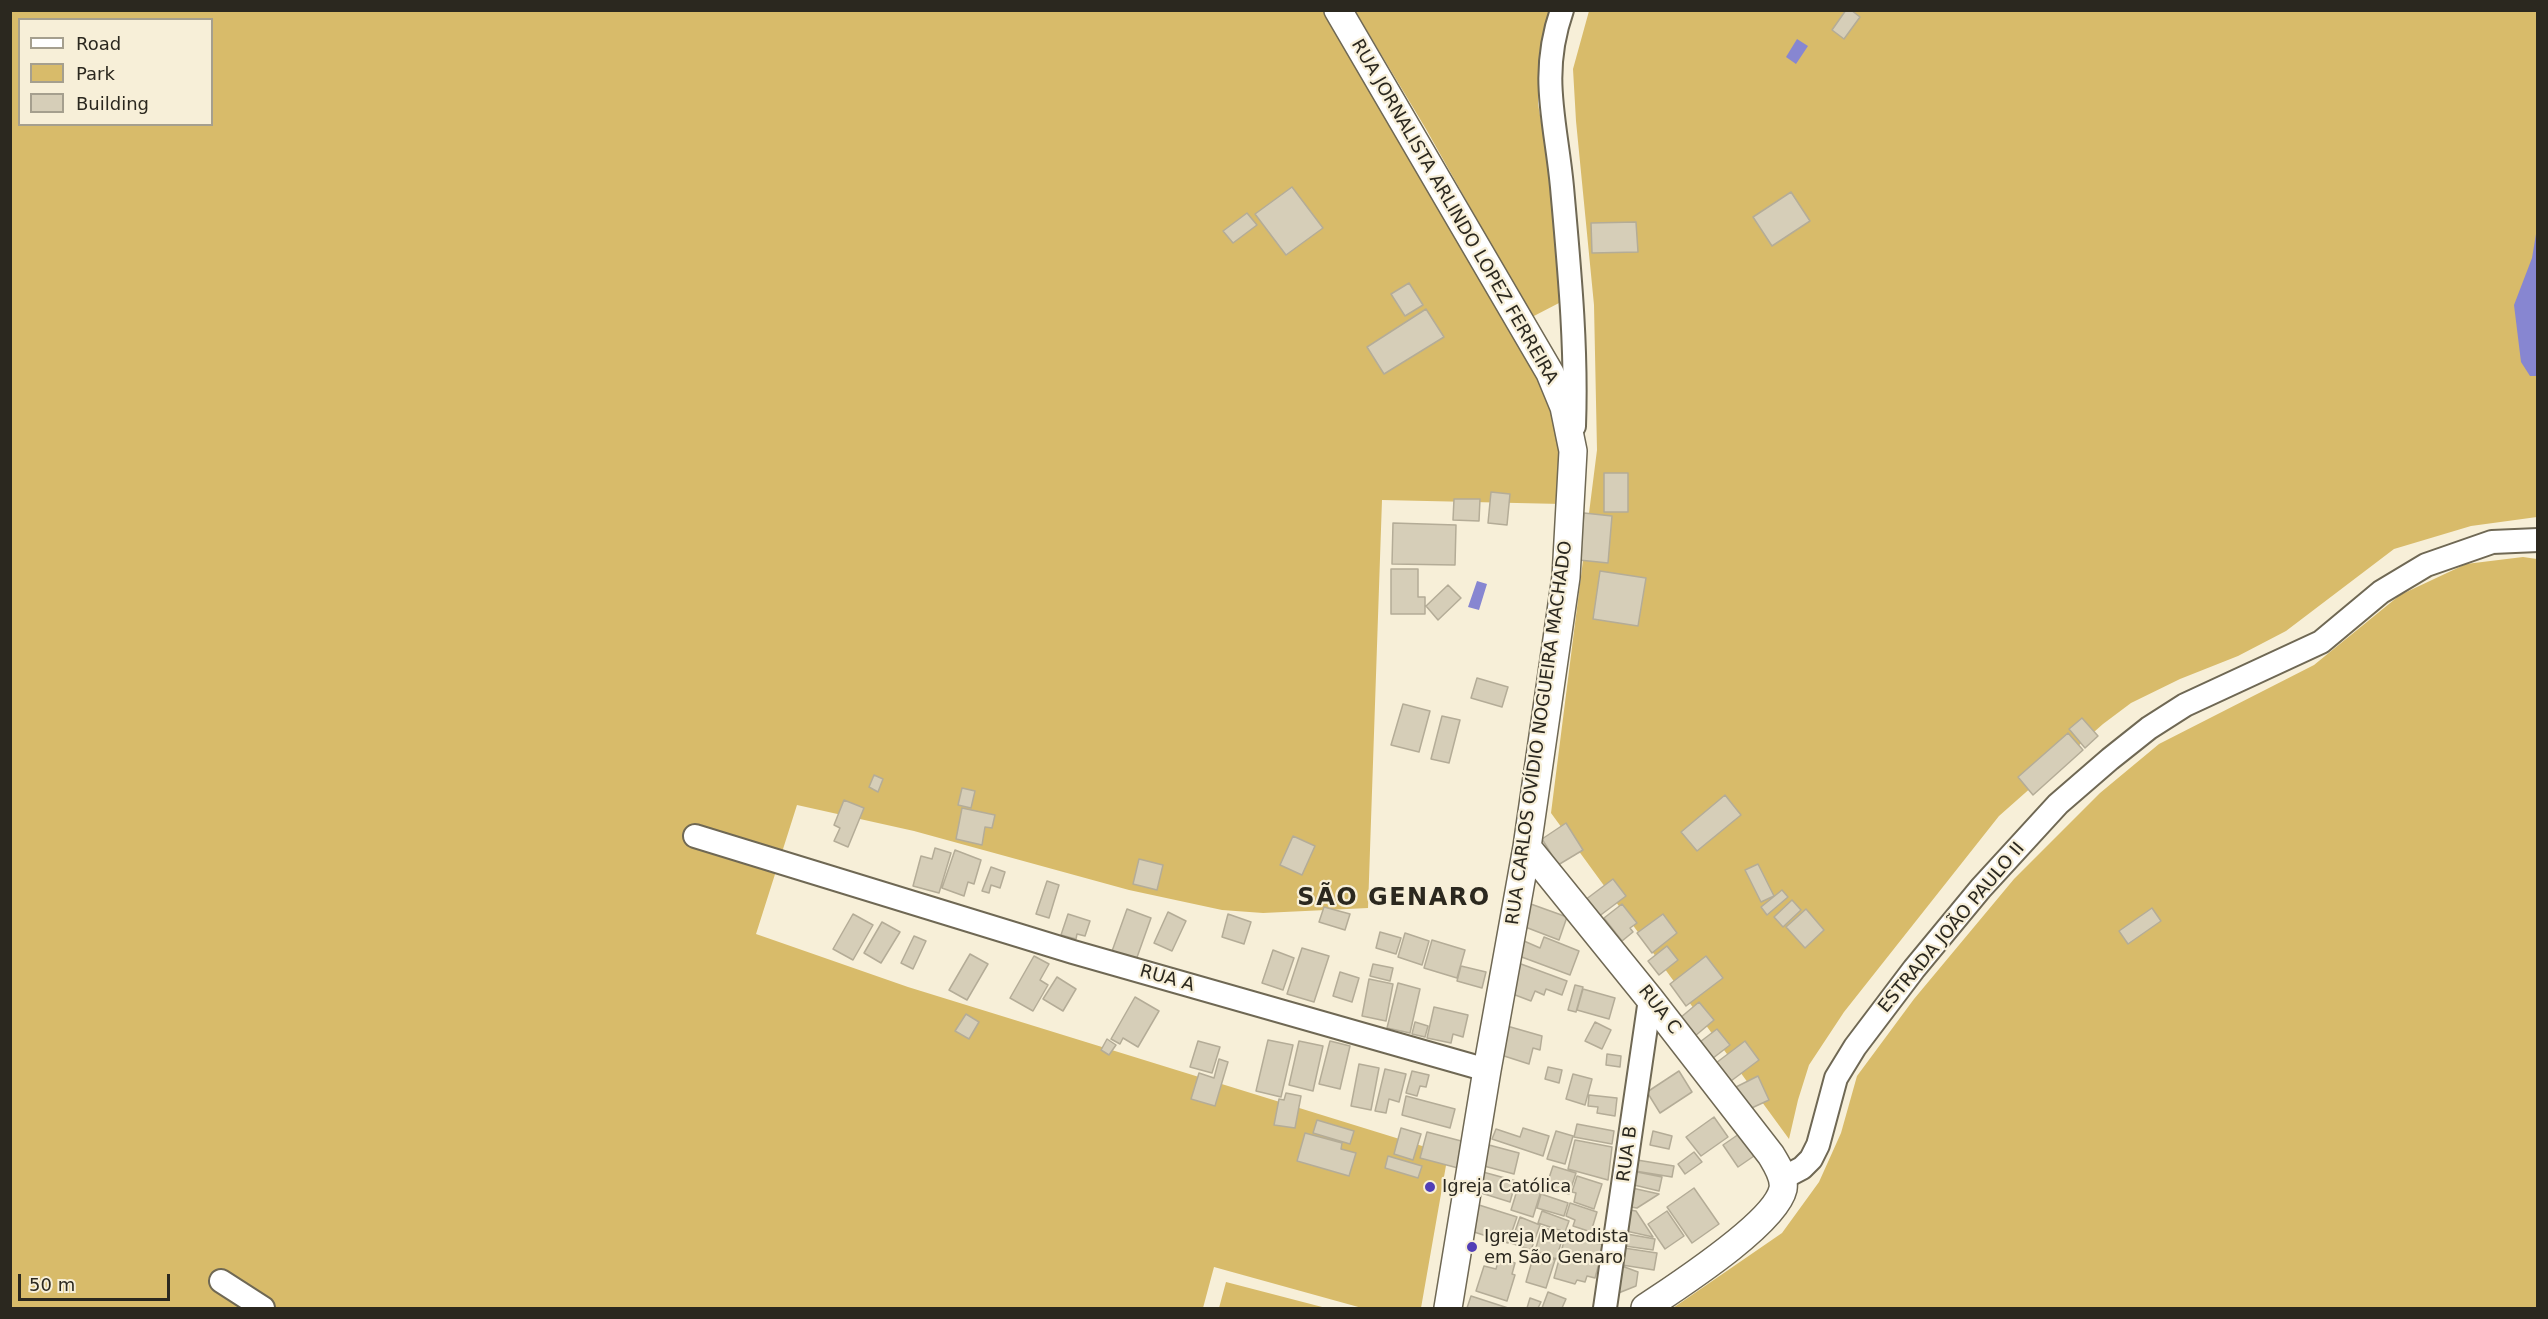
<!DOCTYPE html>
<meta charset="utf-8">
<style>
body{margin:0}
#map{position:relative;width:2548px;height:1319px;overflow:hidden;background:#f7efd8;font-family:"DejaVu Sans",sans-serif}
canvas{display:block}
.frame{position:absolute;inset:0;border:12px solid #2b281f;pointer-events:none}
.legend{position:absolute;left:18px;top:18px;width:195px;height:108px;box-sizing:border-box;background:#f7efd8;border:2px solid #a59f8e;margin:0;padding:8px 10px;list-style:none;font-size:18px;color:#2b281f}
.legend li{display:flex;align-items:center;gap:12px;height:30px}
.legend b{width:30px;border:2px solid #a59f8e}
.scale{position:absolute;left:18px;top:1274px;width:152px;height:27px;box-sizing:border-box;border:3px solid #2b281f;border-top:0;padding-left:8px;font-size:18px;line-height:21px;white-space:nowrap;color:#2b281f;-webkit-text-stroke:4px #f7efd8;paint-order:stroke}
</style>
<div id="map">
<canvas width="2548" height="1319"></canvas>
<div class="frame"></div>
<ul class="legend">
<li><b style="height:8px;background:#fff"></b>Road</li>
<li><b style="height:16px;background:#d8bb6a"></b>Park</li>
<li><b style="height:16px;background:#d6ceb8"></b>Building</li>
</ul>
<div class="scale">50 m</div>
</div>
<script>
const ctx = document.querySelector('canvas').getContext('2d');
ctx.lineJoin = 'round';
function fillPath(path, color) {
  ctx.fillStyle = color;
  ctx.fill(path, 'evenodd');
}
function trace(path, color, width, dash) {
  ctx.strokeStyle = color;
  ctx.lineWidth = width;
  ctx.lineCap = dash ? 'butt' : 'round';
  ctx.setLineDash(dash || []);
  ctx.stroke(path);
}
function label(font, color, halo, rows, align = 'center') {
  ctx.font = font + ' "DejaVu Sans",sans-serif';
  ctx.lineWidth = 4.5;
  ctx.setLineDash([]);
  ctx.textBaseline = 'middle';
  ctx.strokeStyle = halo;
  ctx.fillStyle = color;
  for (const [text, x, y, turn = 0] of rows) {
    ctx.save();
    ctx.translate(x, y);
    ctx.rotate((+turn || 0) * Math.PI / 180);
    ctx.textAlign = isNaN(turn) ? turn : align;
    if (halo) ctx.strokeText(text, 0, 0);
    ctx.fillText(text, 0, 0);
    ctx.restore();
  }
}
fillPath(new Path2D(`
 M10,11H1326L1551,400L1563,456L1562,504L1382,500L1368,908L1263,913L1222,910L1129,890L914,831L797,805L756,934L908,987L1448,1154L1421,1308H1362L1214,1267L1203,1308H11ZM20,20H212V124H20Z
 M1355,11H1551L1539,54L1538,104L1550,173L1557,247L1559,303L1532,317L1426,129Z
 M1589,11H2537V517L2471,526L2394,549L2286,631L2238,656L2180,679L2131,703L2103,724L1999,816L1844,1012L1809,1065L1798,1100L1789,1139L1551,813L1597,450L1594,305L1576,121L1573,69Z
 M2523,557L2537,559V1308H1673L1782,1233L1819,1182L1841,1133L1857,1076L1914,999L2014,879L2100,793L2159,744L2314,665L2400,595L2466,564Z
 M1226,1282L1326,1308H1219Z`), '#d8bb6a');
fillPath(new Path2D(`
 M1797,39L1808,46L1796,64L1786,57Z
 M2537,228V376H2530L2521,362L2514,305L2532,258Z
 M1477,581L1487,584L1479,610L1468,607Z`), '#8786d1');
const building = new Path2D(`
 M1846,10H1851L1860,17L1844,39L1832,30Z
 M1292,187L1323,228L1286,255L1255,214Z
 M1791,192L1810,221L1772,246L1753,217Z
 M1247,213L1257,225L1233,243L1223,231Z
 M1636,222L1638,252L1592,253L1591,223Z
 M1409,283L1423,305L1405,316L1391,294Z
 M1426,309L1444,337L1384,374L1367,347Z
 M1604,473H1628V512H1604Z
 M1491,492L1510,494L1507,525L1488,523Z
 M1454,499H1480L1479,521L1453,520Z
 M1584,513L1612,516L1608,563L1579,560Z
 M1393,523L1456,525L1455,565L1392,564Z
 M1391,569H1418V597H1425V614H1391Z
 M1600,571L1646,578L1638,626L1593,619Z
 M1448,585L1461,598L1438,620L1426,606Z
 M1477,678L1508,687L1502,707L1471,698Z
 M1403,704L1430,711L1419,752L1391,745Z
 M1442,716L1460,720L1449,763L1431,759Z
 M2082,718L2098,736L2085,748L2069,729Z
 M2068,733L2083,750L2033,795L2018,777Z
 M874,775L883,779L878,792L869,787Z
 M962,788L975,791L971,808L958,805Z
 M1725,795L1741,815L1697,851L1681,832Z
 M844,800L864,808L848,847L834,841L840,828L834,825Z
 M962,808L995,815L992,828L985,827L982,845L956,839Z
 M1566,823L1583,850L1558,865L1542,839Z
 M1293,836L1315,846L1302,875L1280,865Z
 M935,848L951,853L939,893L913,886L921,856L932,859Z
 M955,850L981,860L974,884L968,882L964,896L942,888Z
 M1139,859L1163,865L1157,890L1133,884Z
 M1758,864L1774,896L1761,902L1745,870Z
 M991,867L1005,872L1000,888L991,885L989,893L982,891Z
 M1613,879L1626,896L1598,917L1585,900Z
 M1047,881L1059,885L1049,918L1036,914Z
 M1782,890L1788,897L1767,915L1761,907Z
 M1792,900L1801,910L1783,927L1774,917Z
 M1528,903L1567,917L1559,940L1520,925Z
 M1622,904L1637,923L1630,928L1633,932L1622,941L1604,918Z
 M1324,907L1350,914L1345,930L1319,922Z
 M2152,908L2161,921L2128,944L2119,931Z
 M1127,909L1151,918L1135,963L1111,954Z
 M1806,909L1824,930L1805,948L1786,927Z
 M1168,912L1186,921L1172,951L1154,943Z
 M853,914L873,925L853,960L833,949Z
 M1068,914L1090,921L1085,936L1077,934L1076,939L1061,935Z
 M1228,914L1251,922L1244,944L1222,937Z
 M1663,914L1677,933L1652,953L1637,933Z
 M882,922L900,932L881,963L864,953Z
 M1380,932L1401,938L1396,954L1376,948Z
 M1405,933L1429,941L1422,965L1398,957Z
 M914,936L926,941L913,969L901,963Z
 M1544,937L1579,951L1570,975L1519,956L1524,941L1540,948Z
 M1432,940L1465,950L1457,978L1424,968Z
 M1667,946L1678,960L1659,975L1648,961Z
 M1302,948L1329,956L1314,1002L1287,994Z
 M1273,950L1294,958L1283,990L1262,983Z
 M970,954L988,964L967,1000L949,990Z
 M1034,956L1049,964L1040,980L1048,985L1033,1011L1010,998Z
 M1706,956L1723,978L1686,1006L1670,984Z
 M1373,964L1393,968L1390,981L1370,976Z
 M1521,964L1567,981L1562,995L1546,989L1544,995L1535,991L1531,1001L1510,993Z
 M1461,966L1486,972L1482,988L1457,981Z
 M1340,972L1359,978L1352,1002L1333,996Z
 M1057,977L1076,989L1063,1011L1043,999Z
 M1369,979L1393,984L1386,1021L1362,1016Z
 M1398,983L1420,989L1410,1033L1387,1028Z
 M1575,985L1583,987L1576,1012L1568,1010Z
 M1583,989L1615,998L1609,1019L1577,1010Z
 M1135,997L1159,1011L1138,1047L1123,1038L1120,1044L1111,1039Z
 M1699,1002L1714,1020L1695,1036L1680,1018Z
 M1434,1007L1468,1015L1463,1037L1453,1034L1451,1043L1427,1038Z
 M966,1014L979,1022L969,1039L955,1031Z
 M1415,1022L1428,1026L1425,1037L1412,1034Z
 M1595,1022L1611,1030L1602,1049L1585,1041Z
 M1507,1026L1542,1036L1540,1050L1533,1048L1529,1064L1501,1055Z
 M1717,1029L1730,1045L1708,1062L1696,1045Z
 M1107,1039L1116,1045L1109,1055L1101,1050Z
 M1268,1040L1293,1045L1281,1097L1256,1091Z
 M1198,1041L1220,1047L1212,1073L1190,1067Z
 M1299,1041L1323,1046L1313,1091L1289,1085Z
 M1330,1041L1350,1046L1340,1089L1319,1084Z
 M1745,1041L1759,1060L1727,1084L1712,1066Z
 M1607,1054L1621,1056L1620,1067L1606,1065Z
 M1219,1059L1228,1062L1215,1106L1191,1099L1199,1073L1214,1078Z
 M1359,1064L1379,1068L1371,1110L1351,1106Z
 M1548,1067L1562,1070L1559,1083L1545,1079Z
 M1385,1069L1406,1074L1399,1102L1389,1099L1386,1113L1375,1111Z
 M1412,1071L1429,1075L1426,1087L1420,1086L1417,1096L1406,1093Z
 M1679,1071L1692,1092L1660,1113L1647,1092Z
 M1573,1074L1592,1079L1585,1105L1566,1099Z
 M1758,1076L1769,1100L1743,1112L1732,1089Z
 M1286,1093L1301,1096L1295,1128L1274,1125L1279,1099L1284,1100Z
 M1589,1095L1617,1098L1615,1116L1597,1113L1598,1107L1588,1106Z
 M1406,1096L1455,1109L1450,1128L1402,1115Z
 M1714,1117L1728,1137L1701,1156L1686,1137Z
 M1317,1120L1354,1131L1350,1144L1313,1133Z
 M1577,1124L1614,1131L1612,1144L1574,1137Z
 M1401,1128L1421,1134L1413,1160L1394,1154Z
 M1523,1128L1549,1136L1543,1156L1492,1139L1496,1129L1520,1137Z
 M1556,1131L1573,1136L1565,1164L1547,1159Z
 M1653,1131L1672,1136L1669,1149L1650,1145Z
 M1427,1132L1465,1142L1458,1168L1420,1158Z
 M1305,1133L1342,1143L1341,1149L1356,1153L1349,1176L1297,1161Z
 M1739,1134L1754,1156L1738,1167L1723,1145Z
 M1575,1140L1612,1147L1608,1180L1568,1169Z
 M1489,1145L1519,1153L1514,1174L1484,1166Z
 M1694,1152L1702,1162L1685,1174L1678,1164Z
 M1388,1156L1422,1166L1418,1178L1385,1168Z
 M1637,1160L1674,1166L1672,1177L1635,1171Z
 M1553,1166L1576,1173L1569,1194L1546,1187Z
 M1483,1172L1516,1181L1510,1202L1478,1192Z
 M1637,1172L1662,1177L1659,1191L1634,1185Z
 M1577,1176L1602,1184L1594,1209L1574,1202L1576,1193L1572,1192Z
 M1519,1184L1541,1191L1533,1217L1511,1210Z
 M1632,1188L1659,1194L1637,1208L1631,1207Z
 M1694,1188L1719,1224L1692,1243L1667,1207Z
 M1541,1194L1568,1203L1564,1216L1537,1208Z
 M1570,1203L1597,1212L1591,1232L1573,1226L1575,1220L1566,1216Z
 M1479,1205L1517,1217L1508,1243L1471,1231Z
 M1630,1210L1636,1211L1653,1237L1626,1231Z
 M1542,1211L1569,1221L1565,1232L1538,1223Z
 M1667,1211L1684,1236L1665,1249L1648,1224Z
 M1520,1217L1540,1225L1531,1250L1511,1243Z
 M1542,1227L1564,1234L1556,1259L1535,1251Z
 M1567,1230L1594,1237L1592,1242L1604,1245L1595,1278L1587,1276L1585,1282L1577,1280L1575,1284L1554,1278Z
 M1627,1234L1655,1239L1653,1250L1625,1246Z
 M1624,1248L1657,1253L1654,1270L1622,1265Z
 M1534,1254L1555,1260L1546,1288L1526,1282Z
 M1499,1258L1515,1263L1512,1274L1515,1275L1507,1301L1476,1291L1484,1266L1496,1269Z
 M1622,1266L1638,1272L1636,1286L1616,1294Z
 M1548,1292L1566,1299L1562,1308H1542Z
 M1471,1296L1508,1308H1467Z
 M1530,1298L1541,1302L1538,1308H1527Z`);
fillPath(building, '#d6ceb8');
trace(building, '#b4ac97', 1.5);
const minor = new Path2D(`
 M1562,10C1539,76 1556,122 1562,187C1569,266 1577,346 1574,426
 M695,836L1073,952L1487,1070
 M1783,1178L1802,1168L1811,1159L1818,1145L1836,1078L1855,1047L1914,969L1981,888L2058,804L2110,759L2149,728L2185,705L2321,642L2381,592L2426,565L2492,542L2538,540
 M221,1281L263,1308
 M1605,1308L1650,999`);
const tertiary = new Path2D(`
 M1338,10L1550,373L1564,407L1573,451L1566,577L1527,847L1487,1070L1448,1308
 M1527,847L1650,999L1771,1155C1777,1165 1785,1177 1783,1189C1775,1224 1676,1287 1645,1308`);
trace(minor, '#6f6854', 26);
trace(tertiary, '#6f6854', 30);
trace(minor, '#fff', 22);
trace(tertiary, '#fff', 27);
for (const [x, y, r, color] of [
 [1430,1187,6,"#513eb6"],
 [1472,1247,6,"#513eb6"]
]) {
  const dot = new Path2D();
  dot.arc(x, y, r, 0, 2 * Math.PI);
  ctx.fillStyle = color;
  ctx.fill(dot);
  trace(dot, '#f7efd8', 2);
}
label('18px', '#2b281f', '#f7efd8', [
 ["RUA JORNALISTA ARLINDO LOPEZ FERREIRA",1454,212,60],
 ["RUA CARLOS OVÍDIO NOGUEIRA MACHADO",1540,733,-82],
 ["ESTRADA JOÃO PAULO II",1952,928,-50],
 ["RUA A",1167,979,16],
 ["RUA C",1659,1010,52],
 ["RUA B",1628,1154,-82]
]);
label('18px', '#2b281f', '#f7efd8', [
 ["Igreja Católica",1442,1187],
 ["Igreja Metodista",1484,1237],
 ["em São Genaro",1484,1258]
], 'left');
ctx.letterSpacing = '1.5px';
label('bold 24px', '#2b281f', '#f7efd8', [
 ["SÃO GENARO",1394,899]
]);
ctx.letterSpacing = '0px';
</script>
